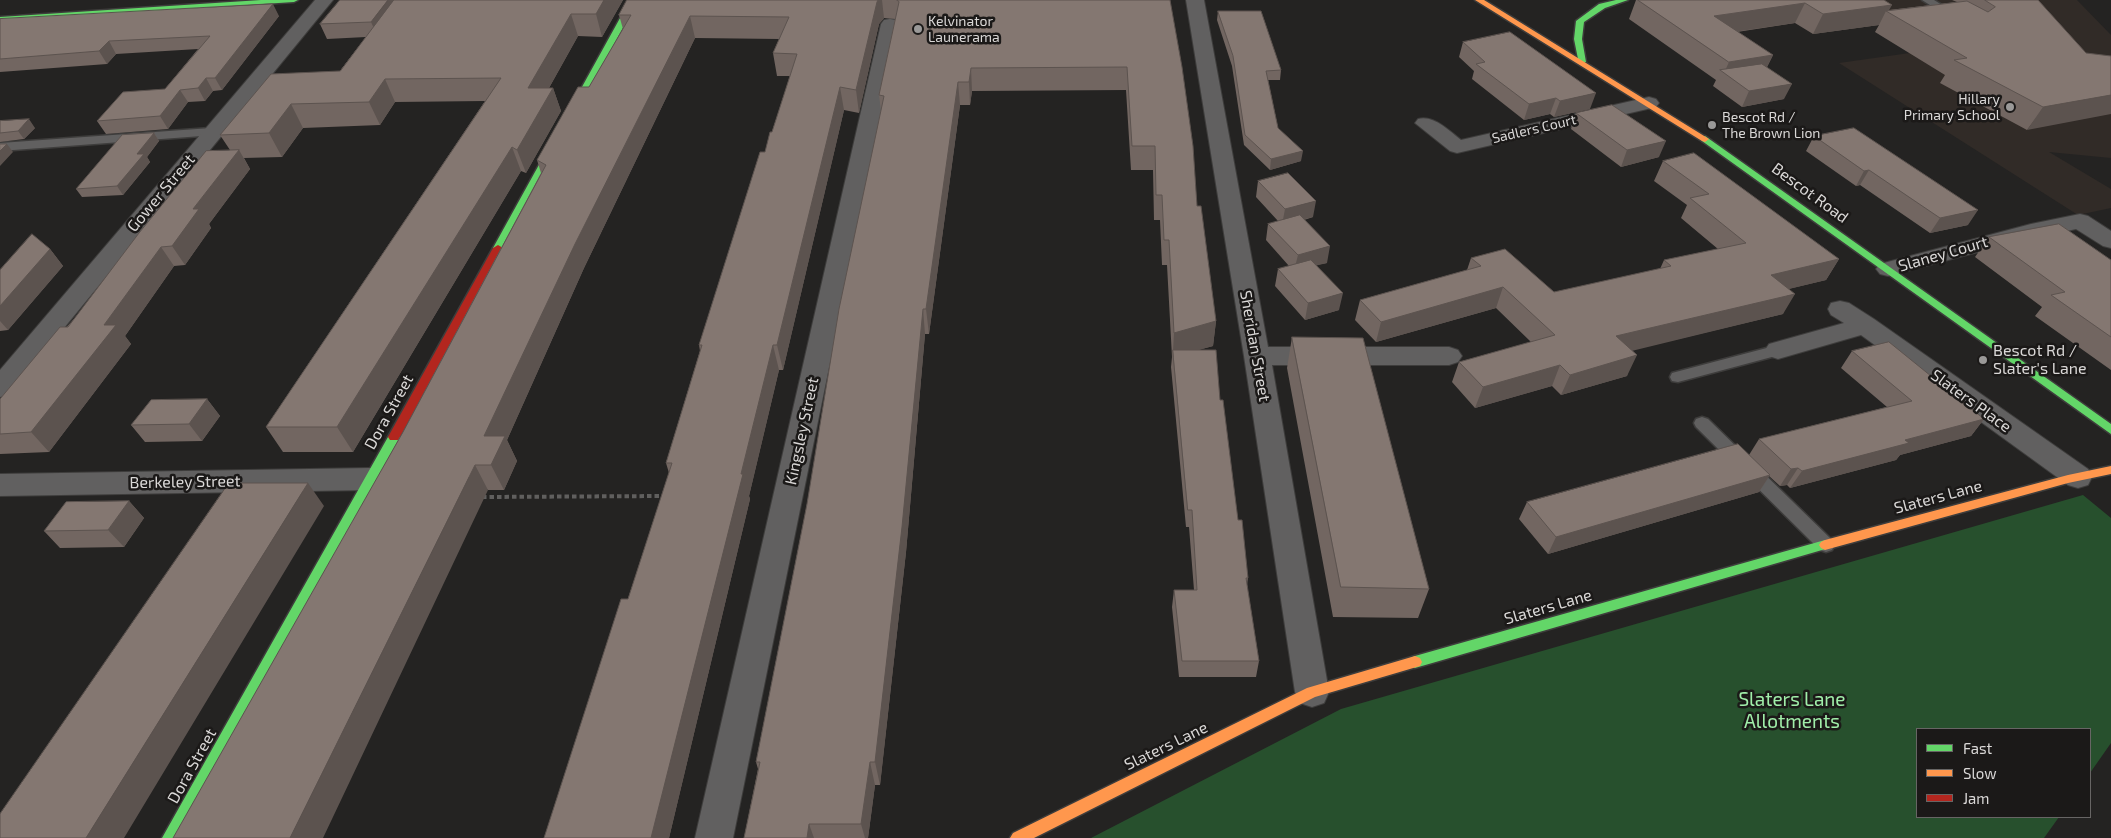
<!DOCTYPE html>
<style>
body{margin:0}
#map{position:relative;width:2111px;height:838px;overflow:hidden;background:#242322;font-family:"Exo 2",sans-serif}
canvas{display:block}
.legend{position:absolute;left:1916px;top:728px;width:175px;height:90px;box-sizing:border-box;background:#1b1918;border:1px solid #676564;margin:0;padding:6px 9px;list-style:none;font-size:15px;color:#dad8d7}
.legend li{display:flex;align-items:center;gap:10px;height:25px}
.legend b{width:25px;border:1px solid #676564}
</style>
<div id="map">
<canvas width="2111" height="838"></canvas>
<ul class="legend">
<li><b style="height:6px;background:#63d668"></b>Fast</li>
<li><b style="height:6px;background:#ff974d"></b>Slow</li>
<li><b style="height:6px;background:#b3261e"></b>Jam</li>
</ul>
</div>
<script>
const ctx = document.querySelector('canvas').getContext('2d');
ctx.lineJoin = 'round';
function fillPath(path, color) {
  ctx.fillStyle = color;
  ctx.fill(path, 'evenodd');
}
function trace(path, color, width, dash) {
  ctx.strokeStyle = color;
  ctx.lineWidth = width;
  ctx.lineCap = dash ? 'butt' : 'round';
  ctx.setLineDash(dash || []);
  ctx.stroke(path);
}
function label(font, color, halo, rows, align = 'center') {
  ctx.font = font + ' "Exo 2",sans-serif';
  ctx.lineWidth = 5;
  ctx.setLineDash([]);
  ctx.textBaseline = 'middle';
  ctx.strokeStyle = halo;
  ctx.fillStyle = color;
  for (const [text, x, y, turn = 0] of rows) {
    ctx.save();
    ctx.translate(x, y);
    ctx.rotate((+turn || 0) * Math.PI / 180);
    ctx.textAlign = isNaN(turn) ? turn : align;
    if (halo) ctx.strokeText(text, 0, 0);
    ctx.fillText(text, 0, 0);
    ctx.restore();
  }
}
fillPath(new Path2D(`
 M1840,0H2077L2111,35V158L2049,152L2111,189V208L2078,215L1839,63L1924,51Z`), '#312b27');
fillPath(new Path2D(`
 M2083,495L2111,518V743L2090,773V729H1917V817H2059L2044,838H1091L1341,709Z`), '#27502d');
const lane = new Path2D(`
 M1922,0H1934L1958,15L1953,18L1949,17Z
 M211,128L215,129L217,132L215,135L0,151V143Z
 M1778,345L1783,346L1786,350L1783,354L1678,382L1672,381L1670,377L1672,373Z
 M1702,417L1708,419L1832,540L1835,545L1832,550L1826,552L1820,550L1696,427L1694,423L1696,419Z`);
const street = new Path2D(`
 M315,0H333L9,395L0,397V370Z
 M1186,0H1204L1268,347H1449L1458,350L1462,356L1458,362L1449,365H1272L1329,692L1324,703L1312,707L1300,703L1295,692L1244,356Z
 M890,19L896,20L899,24L733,838H695L881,24L884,20Z
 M1649,97L1656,99L1659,103L1656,107L1457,153L1450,151L1415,123L1418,119C1434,115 1448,130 1461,140Z
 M2080,214L2088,216L2111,231V248L2103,246L2076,229L2016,242L1888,276L1880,274L1876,269L1880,264L2031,224Z
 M1840,301L1849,303L1874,319L2088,469L2092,477L2088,485L2078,488L2068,485L1861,335L1778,359L1769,356L1765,350L1769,344L1844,323L1831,315L1828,309L1831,303Z
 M370,468L380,471L384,479L380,487L370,490L0,496V474Z`);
const fast = new Path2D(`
 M261,0H298L294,2L0,21V17Z
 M630,0H638L503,248L501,250H495L493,248Z
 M1616,0H1628L1605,8L1584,22L1582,39L1586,62L1579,64L1574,39L1576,21L1599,4Z
 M1705,136L2111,424V434L1702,141L1701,139Z
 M394,433L400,437L178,838H162L388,437Z
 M1825,540L1829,542L1831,545L1829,548L1415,668L1410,666L1408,662L1410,658L1415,656Z`);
const slow = new Path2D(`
 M1475,0H1484L1709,139L1705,142L1702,141Z
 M2111,466V474L2068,483L1825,550L1821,548L1819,545L1821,542L1825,540L2068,475Z
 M1415,656L1420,658L1422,662L1420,666L1315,697L1034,838H1010L1013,833L1307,688Z`);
const jam = new Path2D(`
 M498,245L503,248L400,437L398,440H390L388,437L493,248Z`);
trace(lane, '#3e3d3c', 3);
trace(street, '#3e3d3c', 2);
trace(fast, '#3e3d3c', 3);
trace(slow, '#3e3d3c', 3);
trace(jam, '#3e3d3c', 3);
trace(new Path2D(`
 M482,497L666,496`), '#605f5e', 4, [4.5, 3]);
fillPath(lane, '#616060');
fillPath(street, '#616060');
fillPath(fast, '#63d668');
fillPath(slow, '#ff974d');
fillPath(jam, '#b3261e');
fillPath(new Path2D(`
 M623,0L602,37L578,36L549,88H553L561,111L526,173L521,171L353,452H283L266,427L485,101L395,102L380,125L303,128L282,157L244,158L250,169L209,224L211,228L185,265L174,266L125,336L131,344L49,452L0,454V399L230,150L220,135L340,71L366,37L327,39L320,24Z
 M627,0H1170L1197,206L1216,321L1213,346L1198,350L1220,400L1238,520L1248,578L1247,585L1259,661L1256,677H1179L1172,607L1174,590H1194L1189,527H1186L1171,367L1172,357L1167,265H1162L1160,220H1154L1153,170H1131L1126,90L972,91L970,105H960L929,334H925L906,552L880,785H875L868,838H744L758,769L756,762L807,504L881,111L879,95L895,19L884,18L879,24L859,113L844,110L783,370H779L749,496L750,499L669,838H544L628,599L669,473L666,463L700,351L699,345L765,152L772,132L790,76H777L773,53L779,39L695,38L584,268L507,440L517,461L504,490H488L403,432L541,173L537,160L589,87L623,29L619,15Z
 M1636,0H1884L1889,10L1957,2L1952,0H2038L2086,53L2027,130L1940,83L1945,75L1875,32L1879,25L1813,34L1795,23L1737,32L1773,55L1767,67L1784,99L1742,107L1713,86L1716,80L1629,19Z
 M1218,11L1281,70L1280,80H1268L1278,128L1301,161L1270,170L1244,145L1232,66L1217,20Z
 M279,16L222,90L213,91L205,101L188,102L168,129L106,134L97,121L165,89L198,49L116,54L107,64L0,72V19Z
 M1463,42L1590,109L1554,117L1550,114L1524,120L1472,79L1474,71L1459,57Z
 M1576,113L1659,157L1621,167L1571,129Z
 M0,121L35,128L24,139L0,142Z
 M154,133L159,141L147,157L150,162L123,195L82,197L76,189Z
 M1814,136L1968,225L1930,233L1860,185L1856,186L1806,151Z
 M1663,161L1839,259L1826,280L1788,289L1783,314L1632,350L1627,376L1561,395L1552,386L1475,408L1452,382L1459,362L1531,342L1496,308L1376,342L1355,320L1360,300L1467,270L1471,258L1554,292L1660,269L1664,260L1718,249L1681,218L1687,205L1654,181Z
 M1258,181L1313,217L1304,220L1327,263L1316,265L1339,310L1305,320L1275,286L1278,269L1289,266L1266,240L1268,224L1278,221L1256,197Z
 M1989,237L2111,260V370L2035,316L2042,307L1975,257Z
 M50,249L63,266L8,330L0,331V270Z
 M1292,337L1429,589L1418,618L1333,617L1287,368Z
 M1852,351L1984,419L1971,436L1900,455L1896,460L1790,488L1787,485L1780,486L1769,476L1759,492L1548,554L1519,519L1527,502L1749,455L1759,439L1887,407L1841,368Z
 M207,399L220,416L202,441L145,442L131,425Z
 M129,501L144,518L124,547L60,548L44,531Z`), '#726661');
fillPath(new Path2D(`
 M388,0H394L378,37L371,22Z
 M604,0H623L602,37L596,14Z
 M878,0H882L884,18L879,24L859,113L856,90L877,2Z
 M1805,3L1795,23L1706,36L1714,16Z
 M273,4L279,16L222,90L215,78Z
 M1892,5L1888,12L1886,11L1879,25L1813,34L1823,14Z
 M571,14L578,36L536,111L528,88Z
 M690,16L695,38L584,268L507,440L517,461L504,490L491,465L484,436L575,244Z
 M109,41L116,54L107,64L99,51Z
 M1773,55L1763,75L1724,73L1729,62Z
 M971,68L972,91L970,105L969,82Z
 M206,78L213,91L205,101L198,88Z
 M385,79L395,102L380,125L369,102Z
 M958,82L960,105L929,334L926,309Z
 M1792,84L1784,99L1742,107L1749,91Z
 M840,87L844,110L783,370L777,345Z
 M553,88L561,111L526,173L517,150Z
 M180,90L188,102L168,129L160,116Z
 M1596,93L1590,109L1554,117L1560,101Z
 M2111,95V114L2027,130L2043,107Z
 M1556,98L1550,114L1524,120L1529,104Z
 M291,104L303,128L282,157L269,133Z
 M29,119L35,128L24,139L18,131Z
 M154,133L159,141L147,157L150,162L123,195L117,186L137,154Z
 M1666,141L1659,157L1621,167L1627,150Z
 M7,144L13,152L0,166V151Z
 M512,147L521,171L353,452L337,427Z
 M239,150L250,169L209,224L211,228L185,265L172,246L193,209Z
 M1303,151L1301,161L1270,170L1271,159Z
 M1869,170L1860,185L1856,186L1864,171Z
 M1316,201L1313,217L1282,225L1285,209Z
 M1978,210L1968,225L1930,233L1940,218Z
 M1330,246L1327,263L1294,271L1298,255Z
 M161,247L174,266L125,336L131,344L49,452L31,432L104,325Z
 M50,249L63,266L8,330L0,321V306Z
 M1839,259L1826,280L1760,296L1771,275Z
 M1503,287L1496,308L1376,342L1381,322Z
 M1343,293L1339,310L1305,320L1308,303Z
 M1795,294L1783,314L1607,357L1616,336Z
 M923,309L925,334L906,552L880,785L875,762Z
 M1216,321L1213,346L1173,357V351L1174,333Z
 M773,345L779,370L749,496L750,499L669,838H651Z
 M1637,355L1627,376L1561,395L1570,375Z
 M1560,365L1552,386L1475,408L1483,387Z
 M207,399L220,416L202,441L189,424Z
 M1984,419L1971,436L1900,455L1896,460L1790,488L1802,471L1905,440Z
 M475,465L488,490L323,838H290Z
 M1798,468L1787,485L1780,486L1791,469Z
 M1770,475L1759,492L1548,554L1556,537Z
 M308,483L324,506L124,838H86Z
 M129,501L144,518L124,547L108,530Z
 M870,762L875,785L868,838H865L861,824Z
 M809,824L814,838H807Z`), '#5c534f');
const building = new Path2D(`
 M340,0H388L371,22L320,24Z
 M394,0H604L596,14H571L528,88H553L517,150L512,147L337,427H266L501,78L385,79L369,102L291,104L269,133L220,135L271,74L340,71Z
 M627,0H878L877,2L856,90L840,87L777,345H773L741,474H743L651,838H544L621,599H628L672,463H666L702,345H699L760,152H765L770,132H772L797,54L773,53L789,17L690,16L575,244L484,436H505L491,465H475L290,838H173L403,432L546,165L537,160L578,87H589L631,15H619Z
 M897,0H1170L1182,67L1193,146L1197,206H1201L1216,321L1174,333L1169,240H1164L1162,195H1156L1155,146H1132L1127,67L971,68L969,82H958L926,309H923L902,527L875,762H870L861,824H809L807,838H744L760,762H756L807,504L839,309L884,96L879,95L899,2Z
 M1638,0H1884L1892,5L1823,14L1805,3L1714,16L1773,55L1729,62Z
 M1985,0H2038L2086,53L2111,56V95L2043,107L1954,60L1967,58L1886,11L1967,1L1988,12L1995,7Z
 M273,4L215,78H206L198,88L180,90L160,116L97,121L123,92L165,89L210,36L109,41L99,51L0,59V19Z
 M1218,11H1261L1281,70L1266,71L1278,128L1303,151L1271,159L1245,135L1233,56Z
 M1510,32L1596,93L1560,101L1556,98L1529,104L1476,64L1485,62L1463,42Z
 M1762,64L1792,84L1749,91L1720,70Z
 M1612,105L1666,141L1627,150L1576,113Z
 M29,119L18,131L0,133V121Z
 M1854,128L1978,210L1940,218L1869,170L1864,171L1814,136Z
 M154,133L137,154H144L117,186L76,189L122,135Z
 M0,144H7L0,151Z
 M239,150L193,209H199L172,246L161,247L104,325H116L31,432L0,434V399L60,327H68L139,233L206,151Z
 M1694,153L1839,259L1771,275L1795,294L1616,336L1637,355L1570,375L1560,365L1483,387L1459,362L1555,335L1503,287L1381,322L1360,300L1481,266L1471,258L1505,249L1554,292L1671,266L1664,260L1746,243L1690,198L1709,194L1663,161Z
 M1288,173L1316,201L1285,209L1258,181Z
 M1300,215L1330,246L1298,255L1268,224Z
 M2059,224L2111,260V337L2051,295L2065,292L1989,237Z
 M32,234L50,249L0,306V270Z
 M1311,260L1343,293L1308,303L1278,269Z
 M1292,337L1363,338L1429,589L1341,587Z
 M1889,342L1984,419L1905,440L1909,443L1802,471L1798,468L1791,469L1759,439L1912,401L1852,351Z
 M1173,350H1216L1220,400H1223L1238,520H1242L1248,578H1246L1259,661H1182L1174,590H1197L1192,510H1188Z
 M207,399L189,424L131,425L151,400Z
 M1738,444L1770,475L1556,537L1527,502Z
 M229,483H308L86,838H0V814Z
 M129,501L108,530L44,531L66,502Z`);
fillPath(building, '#847771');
trace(building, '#5c534f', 1);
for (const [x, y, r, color] of [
 [918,29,5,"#9a9998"],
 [2010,107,5,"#9a9998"],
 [1712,125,5,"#9a9998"],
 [1983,360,5,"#9a9998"]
]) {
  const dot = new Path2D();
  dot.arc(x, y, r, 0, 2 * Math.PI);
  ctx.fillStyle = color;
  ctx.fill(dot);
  trace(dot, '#1b1918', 2);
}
label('14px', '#dad8d7', '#1b1918', [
 ["Kelvinator",928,21],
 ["Launerama",928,37],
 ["Hillary",2000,99,"right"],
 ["Primary School",2000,115,"right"],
 ["Bescot Rd /",1722,117],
 ["The Brown Lion",1722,133]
], 'left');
label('14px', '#dad8d7', '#1b1918', [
 ["Sadlers Court",1534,129,-13]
]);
label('16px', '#dad8d7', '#1b1918', [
 ["Gower Street",161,193,-50],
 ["Bescot Road",1810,193,36],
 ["Slaney Court",1943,254,-16],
 ["Sheridan Street",1255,346,80],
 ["Slaters Place",1971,401,36],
 ["Dora Street",389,412,-61],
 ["Kingsley Street",802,431,-78],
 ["Berkeley Street",185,482,-1],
 ["Slaters Lane",1938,497,-15],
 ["Slaters Lane",1548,607,-16],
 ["Slaters Lane",1166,746,-26],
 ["Dora Street",192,766,-61]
]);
label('16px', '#dad8d7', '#1b1918', [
 ["Bescot Rd /",1993,351],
 ["Slater's Lane",1993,369]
], 'left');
label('19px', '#a0eea9', '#1b1918', [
 ["Slaters Lane",1792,700],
 ["Allotments",1792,722]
]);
</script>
